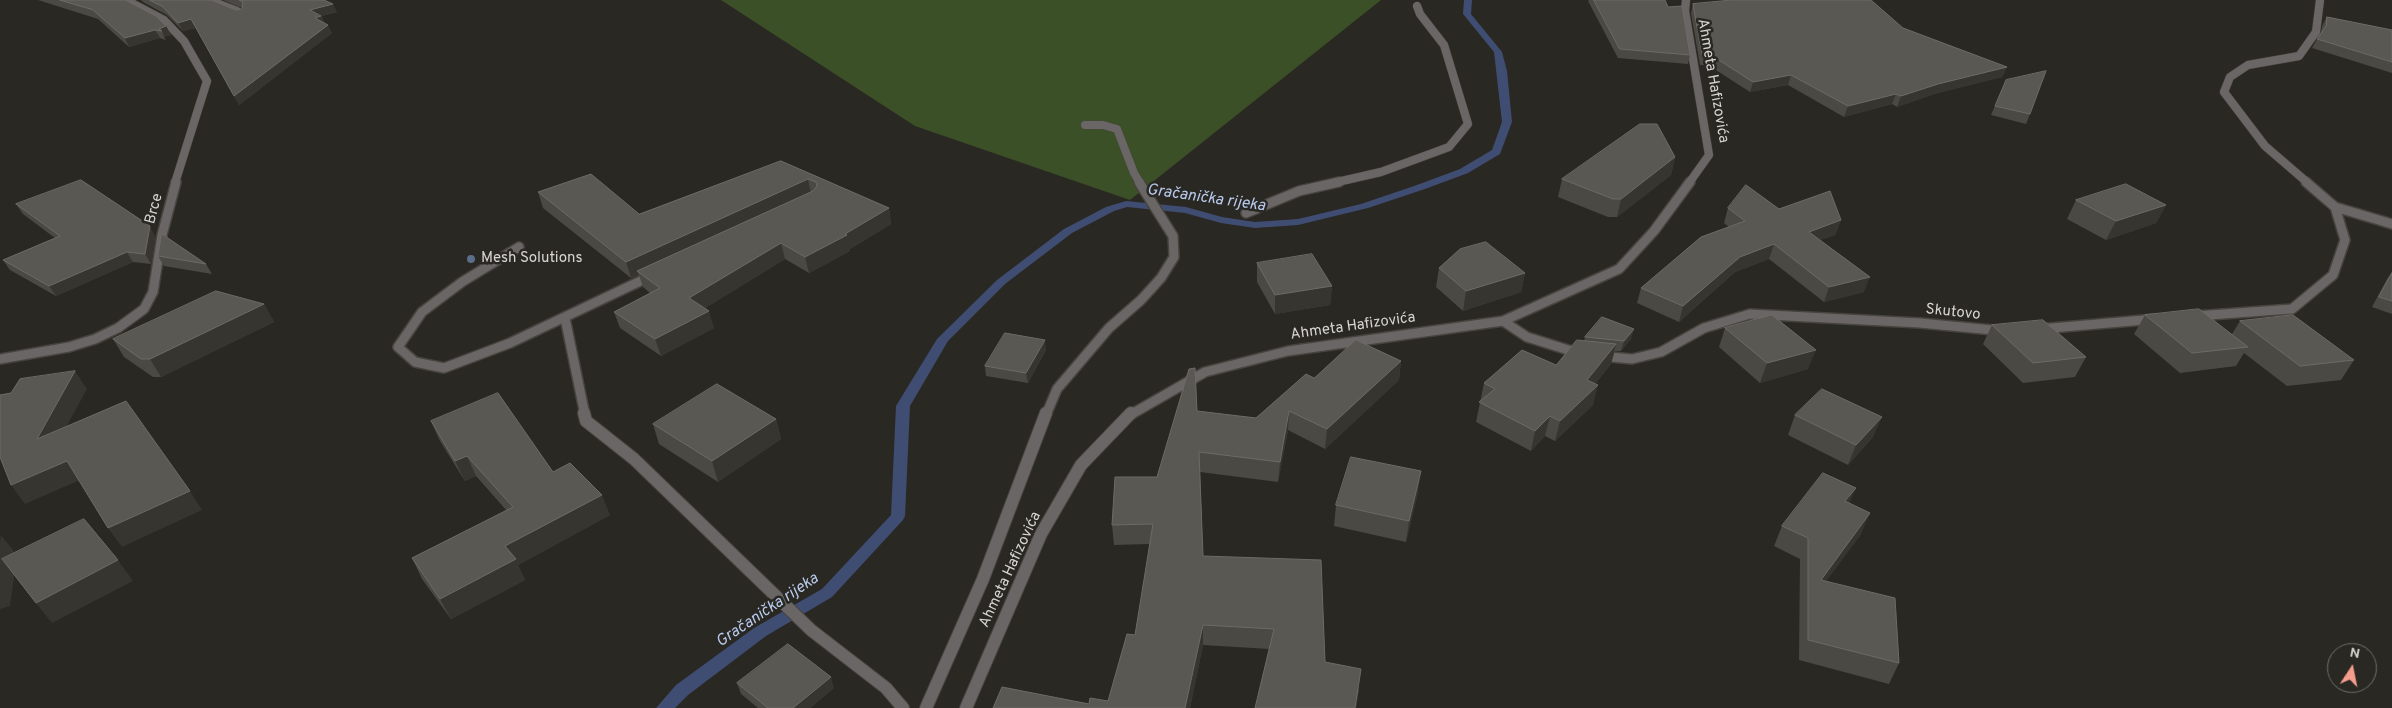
<!DOCTYPE html>
<meta charset="utf-8">
<style>
body{margin:0}
#map{position:relative;width:2392px;height:708px;overflow:hidden;background:#2a2823;font-family:Overpass,sans-serif}
canvas{display:block}
.north{position:absolute;left:2327px;top:643px;width:50px;height:50px;box-sizing:border-box;background:#2a2823;border:1px solid #6f6d69;border-radius:50%;rotate:11deg;font-size:14px;font-weight:700;line-height:20px;text-align:center;color:#d7d5d2}
.north::after{content:'';display:block;margin:auto;width:18px;height:22px;background:#f59d8d;clip-path:polygon(50% 0,100% 100%,50% 72%,0 100%)}
</style>
<div id="map">
<canvas width="2392" height="708"></canvas>
<div class="north">N</div>
</div>
<script>
const ctx = document.querySelector('canvas').getContext('2d');
ctx.lineJoin = 'round';
function fillPath(path, color) {
  ctx.fillStyle = color;
  ctx.fill(path, 'evenodd');
}
function trace(path, color, width, dash) {
  ctx.strokeStyle = color;
  ctx.lineWidth = width;
  ctx.lineCap = dash ? 'butt' : 'round';
  ctx.setLineDash(dash || []);
  ctx.stroke(path);
}
function label(font, color, halo, rows, align = 'center') {
  ctx.font = font + ' Overpass,sans-serif';
  ctx.lineWidth = 5;
  ctx.setLineDash([]);
  ctx.textBaseline = 'middle';
  ctx.strokeStyle = halo;
  ctx.fillStyle = color;
  for (const [text, x, y, turn = 0] of rows) {
    ctx.save();
    ctx.translate(x, y);
    ctx.rotate((+turn || 0) * Math.PI / 180);
    ctx.textAlign = isNaN(turn) ? turn : align;
    if (halo) ctx.strokeText(text, 0, 0);
    ctx.fillText(text, 0, 0);
    ctx.restore();
  }
}
fillPath(new Path2D(`
 M721,0H1381L1130,200L915,126Z`), '#3c5027');
fillPath(new Path2D(`
 M1464,0H1472L1471,14L1502,52L1507,71L1512,122L1500,154L1468,173L1425,189L1368,208L1298,225L1255,228L1221,223L1185,213L1127,207L1114,211L1072,233L1005,284L948,341L910,406L905,516L903,520L832,597L766,636L688,695L675,708H656L676,685L754,628L822,589L891,515L896,406L937,339L997,280L1064,229L1106,207L1126,201L1186,207L1222,217L1255,222L1298,219L1361,204L1417,185L1460,169L1492,150L1502,122L1494,52L1463,14Z`), '#404d72');
const minorFar2 = new Path2D(`
 M126,0L164,20L184,41L207,81L175,183
 M209,0L237,11
 M1686,0L1685,11L1709,155L1689,183
 M1085,125H1103L1117,129L1134,173L1140,183
 M1333,183L1381,172L1449,147L1468,124L1444,45L1420,14L1417,6
 M2308,183L2265,146L2224,92L2230,77L2248,65L2299,56L2316,32L2320,0`);
const minorFar1 = new Path2D(`
 M2335,207L2392,224
 M1246,213L1299,191L1339,182
 M519,247L462,282L422,312L398,347L415,362L444,368L510,343L651,276
 M2195,316L2292,309L2333,275L2345,240L2335,207L2306,182
 M565,318L585,415
 M1503,321L1527,337L1581,354
 M2040,329L2155,319
 M1600,356L1632,359L1661,352L1704,328L1750,314L1920,323L2003,331
 M0,359L69,347L95,339L118,328L144,309L153,292L162,235L176,182
 M1046,415L1057,389L1109,328L1141,300L1161,278L1174,257L1173,236L1139,182
 M1130,415L1205,372L1288,351L1503,321L1619,269L1654,231L1690,182`);
const minor = new Path2D(`
 M584,413L586,421L634,459L811,630L886,688L903,708
 M926,708L983,579L1046,413
 M966,708L1041,534L1081,465L1131,413`);
trace(minorFar2, '#46443f', 9);
trace(minorFar1, '#46443f', 12);
trace(minor, '#46443f', 14);
trace(minorFar2, '#6a6666', 8);
trace(minorFar1, '#6a6666', 9);
trace(minor, '#6a6666', 12);
fillPath(new Path2D(`
 M38,0H125L166,26L171,35L164,37L166,40L160,38L129,47L98,19Z
 M141,0H211L236,10L242,9V8L223,0H324L337,12L322,16L324,23L332,33L239,105L196,28L183,31L167,15L143,2Z
 M1589,0H1665L1690,55L1688,64L1618,58L1588,1Z
 M1693,4L1903,28L2007,67L2002,77L1934,94L1897,107L1892,104L1844,117L1788,85L1750,92L1708,65H1700L1691,13Z
 M2327,17L2392,30V73L2312,48L2321,32L2322,26Z
 M2006,80L2030,114L2026,124L1991,115Z
 M1675,157L1671,175L1617,217H1608L1558,197L1562,179Z
 M781,161L889,208L891,224L850,249V251L809,273L785,259L705,308L714,328L661,356L620,328L614,312L650,293L643,287L639,275L631,278L543,208L538,192L639,214Z
 M2076,200L2166,205L2156,223L2106,240L2067,219Z
 M16,204L155,236L151,264L133,262L56,296L10,270L3,260L55,238L23,214Z
 M1728,208L1779,209L1841,220L1835,235L1820,240L1864,292L1824,302L1769,259L1735,272L1679,322L1637,303L1641,288L1729,227L1724,223Z
 M158,256L206,264L212,274L164,266Z
 M1257,263L1332,286L1330,305L1275,314L1257,282Z
 M1439,268L1525,273L1521,292L1463,311L1436,287Z
 M2392,272V314L2372,307L2387,279Z
 M264,304L274,322L161,377H153L124,357L113,339Z
 M2145,315L2232,334L2240,321L2354,360L2341,380L2287,386L2244,353L2236,366L2180,373L2134,334Z
 M1992,325L2086,357L2075,377L2023,383L1983,344Z
 M1725,328L1808,369L1760,383L1719,347Z
 M1585,337L1631,339L1621,351H1615L1611,364L1595,384L1593,405L1555,441L1545,436L1531,451L1476,422L1484,383L1556,365L1584,341Z
 M1046,350L1028,383L986,376L985,366Z
 M1401,361L1399,380L1325,449L1288,430L1278,482L1200,472L1203,556L1325,662L1359,689L1356,708H1255L1269,649L1203,645L1190,708L1089,704L1108,701L1135,635L1150,544L1114,545L1112,525L1157,477L1197,411L1256,418L1314,378Z
 M1795,415L1873,437L1848,465L1788,435Z
 M776,419L781,439L718,482L659,444L653,424Z
 M431,421L553,472L610,515L518,565L525,580L451,619L422,579L412,558L507,511L476,476L465,481L440,441Z
 M1418,492L1406,542L1334,526L1336,505Z
 M1849,503L1861,534L1826,581L1899,663L1889,684L1799,660L1800,559L1774,546L1782,526Z
 M737,683L834,688L810,708H758L741,694Z`), '#4b4944');
fillPath(new Path2D(`
 M333,4L337,12L322,16L325,25L319,27L310,10Z
 M191,19L196,28L183,31L178,23Z
 M328,25L332,33L239,105L234,96Z
 M166,26L171,35L164,37L162,31L159,29Z
 M155,30L160,38L129,47L125,38Z
 M2007,67L2002,77L1934,94L1897,107L1901,96L1938,84Z
 M1791,75L1788,85L1750,92L1753,82Z
 M1896,94L1892,104L1844,117L1848,106Z
 M1675,157L1671,175L1617,217L1621,199Z
 M808,179L811,195L637,271L639,275L631,278L626,262Z
 M2166,205L2156,223L2106,240L2116,221Z
 M889,208L891,224L850,249V251L809,273L805,257Z
 M1841,220L1835,235L1804,246L1809,232Z
 M150,226L155,236L151,264L145,254Z
 M781,243L785,259L694,315L689,298Z
 M1774,244L1769,259L1735,272L1679,322L1683,306L1740,257Z
 M127,252L133,262L56,296L49,286Z
 M1525,273L1521,292L1463,311L1466,291Z
 M1870,277L1864,292L1824,302L1829,287Z
 M1332,286L1330,305L1275,314V295Z
 M264,304L274,322L161,377L150,359Z
 M709,311L714,328L661,356L655,339Z
 M1634,329L1631,339L1621,351L1624,341Z
 M1045,340L1046,350L1028,383L1026,373Z
 M1616,344L1611,364L1583,399L1598,385L1593,405L1555,441L1560,421L1587,380Z
 M1816,350L1808,369L1760,383L1767,363Z
 M1401,361L1399,380L1325,449L1327,429Z
 M75,371L87,389L50,457L37,439Z
 M1289,411L1288,430L1278,482L1280,462Z
 M1550,416L1545,436L1531,451L1535,431Z
 M1882,417L1873,437L1848,465L1856,445Z
 M776,419L781,439L718,482L712,461Z
 M467,456L476,476L465,481L455,461Z
 M67,461L80,480L25,504L11,485Z
 M1421,471L1418,492L1406,542L1409,521Z
 M1856,488L1847,508L1845,501Z
 M190,491L202,510L122,547L108,528Z
 M602,495L610,515L518,565L525,580L451,619L440,599L505,546Z
 M1870,513L1861,534L1812,600L1821,580Z
 M1,535L17,555L10,606L0,609V542Z
 M118,560L133,581L52,623L36,603Z
 M1203,625V645L1190,708H1185Z
 M1361,669L1356,708H1355Z
 M831,677L834,688L810,708H793Z`), '#373530');
const building = new Path2D(`
 M60,0H125L156,16L166,26L159,29L162,31L155,30L125,38L93,10Z
 M150,0H211L236,10L242,9L243,2L239,0H324L333,4L310,10L321,16L315,18L328,25L234,96L191,19L178,23L163,7Z
 M1594,0H1665L1668,7L1682,6L1690,55L1620,49Z
 M1732,0H1871L1903,28L2007,67L1938,84L1901,96L1896,94L1848,106L1791,75L1753,82L1711,55H1702L1693,4Z
 M2327,17L2392,30V62L2317,39L2326,26Z
 M2046,71L2030,114L1995,106L2006,80Z
 M1640,124H1657L1675,157L1621,199H1613L1562,179Z
 M781,161L889,208L845,234L847,235L805,257L781,243L689,298L709,311L655,339L614,312L660,288L637,271L813,191L817,186L816,182L808,179L626,262L538,192L591,174L639,214Z
 M81,180L150,226L145,254L127,252L49,286L3,260L60,236L16,204Z
 M2126,184L2166,205L2116,221L2076,200Z
 M1746,185L1779,209L1830,191L1841,220L1809,232L1870,277L1829,287L1774,244L1740,257L1683,306L1641,288L1701,237L1745,221L1728,208Z
 M162,234L206,264L158,256Z
 M1486,242L1525,273L1466,291L1439,268L1460,249Z
 M1312,254L1332,286L1275,295L1257,263Z
 M2392,273V301L2379,297Z
 M216,291L264,304L150,359H141L113,339Z
 M2199,309L2248,347L2192,353L2145,315Z
 M1772,315L1816,350L1767,363L1725,328Z
 M2293,315L2354,360L2300,366L2240,321Z
 M1602,317L1634,329L1624,341L1585,337Z
 M2043,320L2086,357L2033,363L1992,325Z
 M1005,333L1045,340L1026,373L985,366Z
 M1356,340L1401,361L1327,429L1289,411L1280,462L1199,452L1203,556L1321,560L1325,662L1361,669L1355,708H1255L1274,629L1203,625L1185,708H993L1002,687L1089,704L1090,698L1108,701L1127,634L1135,635L1153,524L1112,525L1115,477H1157L1189,369L1195,368L1197,411L1256,418L1306,374L1314,378Z
 M1577,340L1616,344L1587,380L1598,385L1560,421L1550,416L1535,431L1479,402L1495,389L1484,383L1522,350L1556,365Z
 M75,371L37,439L126,401L190,491L108,528L67,461L11,485L0,457V395L11,393L20,379Z
 M717,384L776,419L712,461L653,424Z
 M1822,389L1882,417L1856,445L1795,415Z
 M498,393L553,472L570,463L602,495L505,546L516,559L440,599L412,558L513,507L467,456L455,461L431,421Z
 M1351,457L1421,471L1409,521L1336,505Z
 M1823,473L1856,488L1845,501L1870,513L1821,580L1895,598L1899,663L1808,640V538L1782,526Z
 M84,519L118,560L36,603L2,559Z
 M788,644L831,677L793,708H768L737,683Z`);
fillPath(building, '#5a5853');
trace(building, '#6d6b67', 1);
for (const [x, y, r, color] of [
 [471,259,5,"#5c6f8a"]
]) {
  const dot = new Path2D();
  dot.arc(x, y, r, 0, 2 * Math.PI);
  ctx.fillStyle = color;
  ctx.fill(dot);
  trace(dot, '#2a2823', 2);
}
label('15px', '#d7d5d2', '#2a2823', [
 ["Ahmeta Hafizovića",1712,81,80],
 ["Brce",155,209,-75],
 ["Skutovo",1953,313,6],
 ["Ahmeta Hafizovića",1353,327,-8],
 ["Ahmeta Hafizovića",1011,570,-65]
]);
label('15px', '#d7d5d2', '#2a2823', [
 ["Mesh Solutions",481,259]
], 'left');
label('italic 16px', '#b8cbee', '#2a2823', [
 ["Gračanička rijeka",1206,199,8],
 ["Gračanička rijeka",768,611,-34]
]);
</script>
